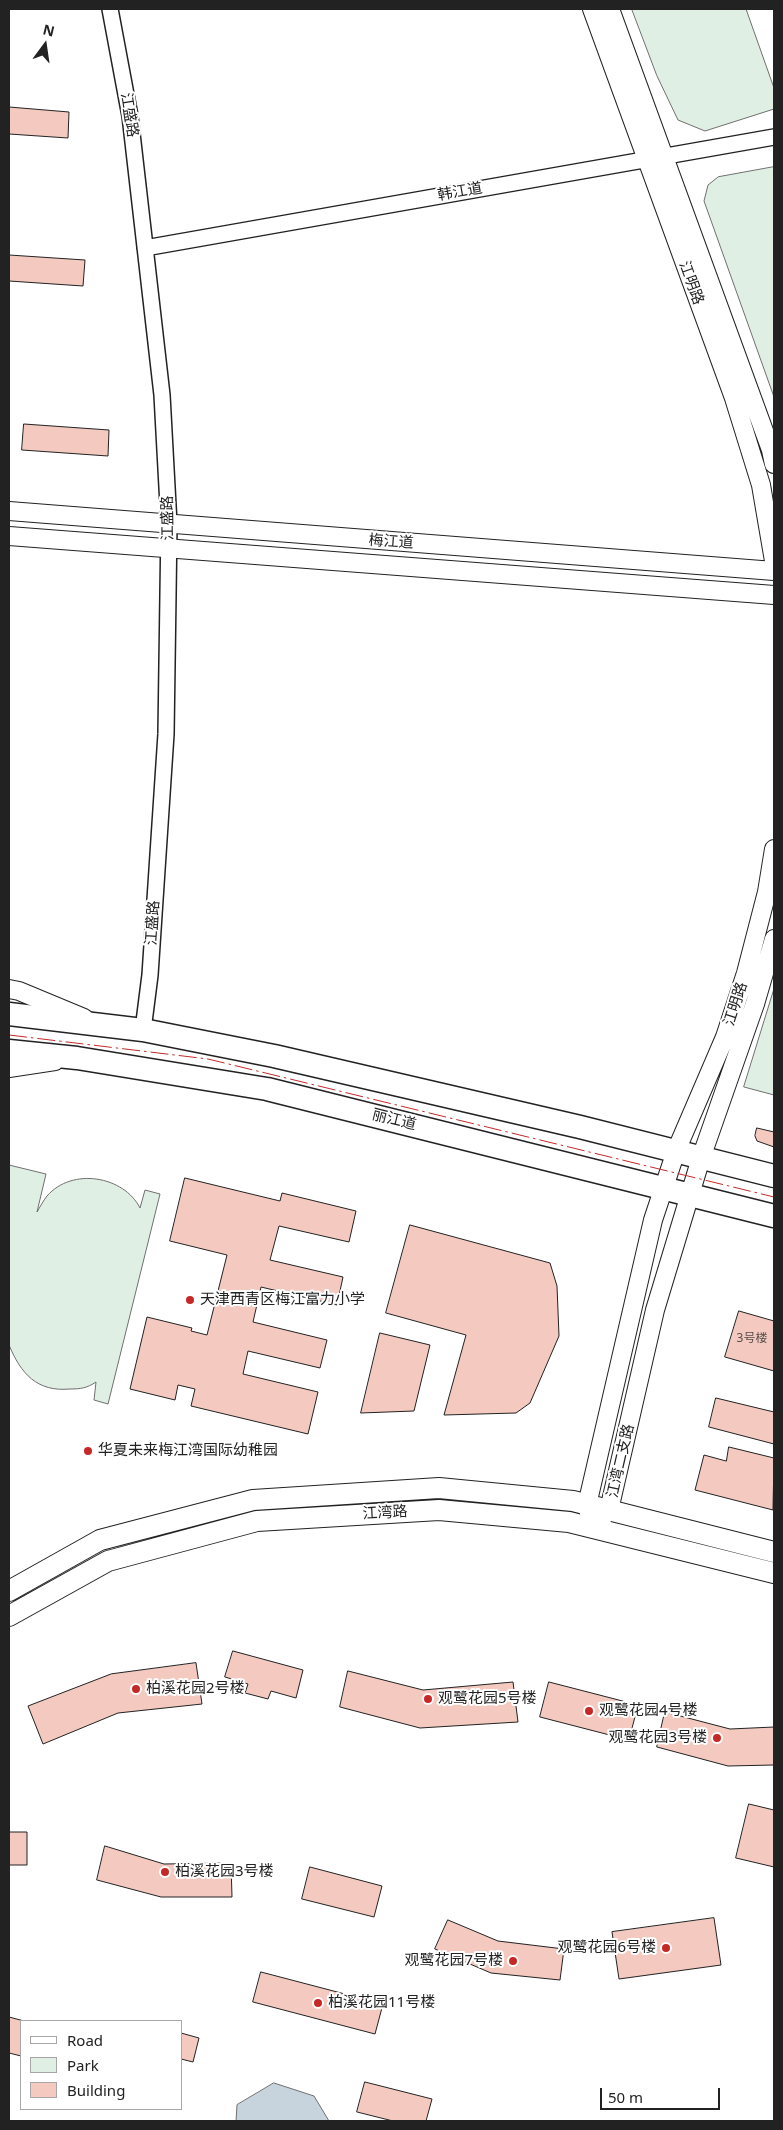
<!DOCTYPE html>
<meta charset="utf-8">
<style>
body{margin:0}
#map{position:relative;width:783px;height:2130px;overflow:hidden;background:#fff;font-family:"Noto Sans",sans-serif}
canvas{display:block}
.frame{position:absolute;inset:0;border:10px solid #222;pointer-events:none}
.legend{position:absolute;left:20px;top:2020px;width:162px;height:90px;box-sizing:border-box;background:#fff;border:1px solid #a7a7a7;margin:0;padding:6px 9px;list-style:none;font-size:15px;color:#222}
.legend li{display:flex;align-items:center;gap:10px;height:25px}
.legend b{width:25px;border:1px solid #a7a7a7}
.north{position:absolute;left:20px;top:20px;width:50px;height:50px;-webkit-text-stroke:4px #fff;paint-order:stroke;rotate:14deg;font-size:14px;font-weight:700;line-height:20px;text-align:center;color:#222}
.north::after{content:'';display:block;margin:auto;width:18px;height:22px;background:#222;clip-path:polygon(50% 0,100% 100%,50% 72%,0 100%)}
.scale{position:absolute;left:600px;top:2088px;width:120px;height:22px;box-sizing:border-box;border:2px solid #222;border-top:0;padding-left:6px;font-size:15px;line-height:18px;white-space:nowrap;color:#222;-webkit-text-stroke:4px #fff;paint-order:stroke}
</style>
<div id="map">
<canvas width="783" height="2130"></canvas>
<div class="frame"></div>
<ul class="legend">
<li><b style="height:6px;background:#fff"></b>Road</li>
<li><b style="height:14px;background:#e0efe3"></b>Park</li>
<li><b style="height:14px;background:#f3c9c0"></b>Building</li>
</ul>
<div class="north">N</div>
<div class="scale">50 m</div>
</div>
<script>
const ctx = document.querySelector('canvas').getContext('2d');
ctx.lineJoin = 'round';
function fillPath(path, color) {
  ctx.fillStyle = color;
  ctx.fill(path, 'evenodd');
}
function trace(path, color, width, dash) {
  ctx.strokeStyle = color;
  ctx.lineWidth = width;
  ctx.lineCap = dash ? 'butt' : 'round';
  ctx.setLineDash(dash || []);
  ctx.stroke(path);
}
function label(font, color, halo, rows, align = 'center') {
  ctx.font = font + ' "Noto Sans","Noto Sans SC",sans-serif';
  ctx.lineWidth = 4;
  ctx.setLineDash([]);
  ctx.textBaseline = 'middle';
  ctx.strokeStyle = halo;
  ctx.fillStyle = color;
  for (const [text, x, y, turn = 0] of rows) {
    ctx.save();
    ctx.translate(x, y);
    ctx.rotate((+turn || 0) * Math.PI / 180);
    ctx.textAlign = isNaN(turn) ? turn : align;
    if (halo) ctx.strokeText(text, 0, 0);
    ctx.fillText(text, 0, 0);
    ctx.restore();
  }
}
const green = new Path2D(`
 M632,9H746L774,88V109L705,131L678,120L657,76Z
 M774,167V397L704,201L708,185L718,177Z
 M774,989V1095L744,1087Z
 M9,1165L46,1174L37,1212C40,1207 43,1201 47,1196C72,1167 124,1176 140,1208L145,1190L160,1194L108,1404L94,1400L96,1382C87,1388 81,1389 70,1389C37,1392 21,1374 9,1345Z`);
fillPath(green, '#e0efe3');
trace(green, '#6f6f6f', 1);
const water = new Path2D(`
 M274,2083L314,2096L329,2121H236L237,2105Z`);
fillPath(water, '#c7d3dd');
trace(water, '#6f6f6f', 1);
const building = new Path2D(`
 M9,107L69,112L68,138L9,134Z
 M9,255L85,260L83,286L9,281Z
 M24,424L109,430L108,456L22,450Z
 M757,1128L774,1132V1147L757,1141L755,1136Z
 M185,1178L280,1201L282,1193L356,1211L349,1242L279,1226L270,1260L343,1277L337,1305L261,1287L253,1322L327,1340L320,1368L248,1351L243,1374L318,1392L308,1434L191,1406L195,1389L178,1385L175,1400L130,1389L147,1317L192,1328L191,1331L207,1335L227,1255L170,1241Z
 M410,1225L550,1263L557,1286L559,1336L530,1403L516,1413L444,1415L466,1335L386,1313Z
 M739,1311L774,1321V1371L725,1357Z
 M380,1333L430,1345L414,1411L361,1413Z
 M716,1398L774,1412V1444L709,1427Z
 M729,1447L774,1458L773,1510L695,1490L704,1455L726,1461Z
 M233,1651L303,1670L296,1698L271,1691L268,1699L245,1693L248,1684L225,1677Z
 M196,1663L202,1704L118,1713L43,1744L28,1706L111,1674Z
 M348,1671L423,1690L513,1682L518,1722L420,1728L340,1707Z
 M549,1682L638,1705L629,1740L540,1717Z
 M665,1712L730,1729L774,1727V1765L728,1766L657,1747Z
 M749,1804L774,1810V1867L736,1858Z
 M9,1832H27V1865H9Z
 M105,1846L164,1864L231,1863L232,1897H161L97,1880Z
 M310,1867L382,1886L374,1917L302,1899Z
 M714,1918L721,1965L619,1979L612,1932Z
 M448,1920L498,1941L564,1949L560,1980L491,1973L435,1949Z
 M261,1972L383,2004L375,2034L253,2002Z
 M9,2017L24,2021H21V2056L9,2053Z
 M181,2033L199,2038L193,2062L181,2059Z
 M365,2082L432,2099L426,2121H393L357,2112Z`);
fillPath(building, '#f3c9c0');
trace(building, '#222', 1);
const minor = new Path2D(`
 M110,9L130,116L162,395L169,524L166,734L150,975L143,1030
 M145,248L774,137`);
const tertiary = new Path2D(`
 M592,9L734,398L761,485L774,561
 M610,9L771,450L774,464
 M9,511L774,571
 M9,536L774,595
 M9,989L19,991L84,1018
 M9,1068L55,1061
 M600,1520L609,1510L655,1310L701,1158L755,1004L774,939
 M593,1528L587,1505L653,1220L676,1151L725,1037L746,973L767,892L774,849`);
const secondary = new Path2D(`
 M9,1591L100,1540L253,1500L439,1488L573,1501L774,1552
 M9,1616L108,1561L257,1521L439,1510L569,1522L774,1573`);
const primary = new Path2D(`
 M9,1014L143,1030L274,1056L580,1127L774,1176
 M9,1051L77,1058L267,1089L774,1216`);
trace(minor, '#222', 18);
trace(tertiary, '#222', 20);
trace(secondary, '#222', 22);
trace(primary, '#222', 25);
trace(minor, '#fff', 15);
trace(tertiary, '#fff', 18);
trace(secondary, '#fff', 20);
trace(primary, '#fff', 22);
trace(new Path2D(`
 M9,1035L208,1059L774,1197`), '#c62828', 1, [18, 4, 2.5, 4]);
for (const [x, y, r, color] of [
 [190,1300,5,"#c62828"],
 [88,1451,5,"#c62828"],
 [136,1689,5,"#c62828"],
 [428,1699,5,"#c62828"],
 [589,1711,5,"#c62828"],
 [717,1738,5,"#c62828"],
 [165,1872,5,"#c62828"],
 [666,1948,5,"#c62828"],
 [513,1961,5,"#c62828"],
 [318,2003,5,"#c62828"]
]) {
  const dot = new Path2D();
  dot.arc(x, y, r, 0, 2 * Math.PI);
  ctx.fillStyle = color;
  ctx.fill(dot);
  trace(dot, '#fff', 2);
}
label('12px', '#564c4a', null, [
 ["3号楼",752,1339]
]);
label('15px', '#222', '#fff', [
 ["江盛路",129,115,81],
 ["韩江道",460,192,-10],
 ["江明路",691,283,70],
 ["江盛路",168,518,-91],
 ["梅江道",391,542,4],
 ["江盛路",153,923,-86],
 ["江明路",736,1004,-72],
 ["丽江道",394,1120,14],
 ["江湾二支路",621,1461,-77],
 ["江湾路",385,1513,-3]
]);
label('15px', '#222', '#fff', [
 ["天津西青区梅江富力小学",200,1300],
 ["华夏未来梅江湾国际幼稚园",98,1451],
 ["柏溪花园2号楼",146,1689],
 ["观鹭花园5号楼",438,1699],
 ["观鹭花园4号楼",599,1711],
 ["观鹭花园3号楼",707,1738,"right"],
 ["柏溪花园3号楼",175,1872],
 ["观鹭花园6号楼",656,1948,"right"],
 ["观鹭花园7号楼",503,1961,"right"],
 ["柏溪花园11号楼",328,2003]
], 'left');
</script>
